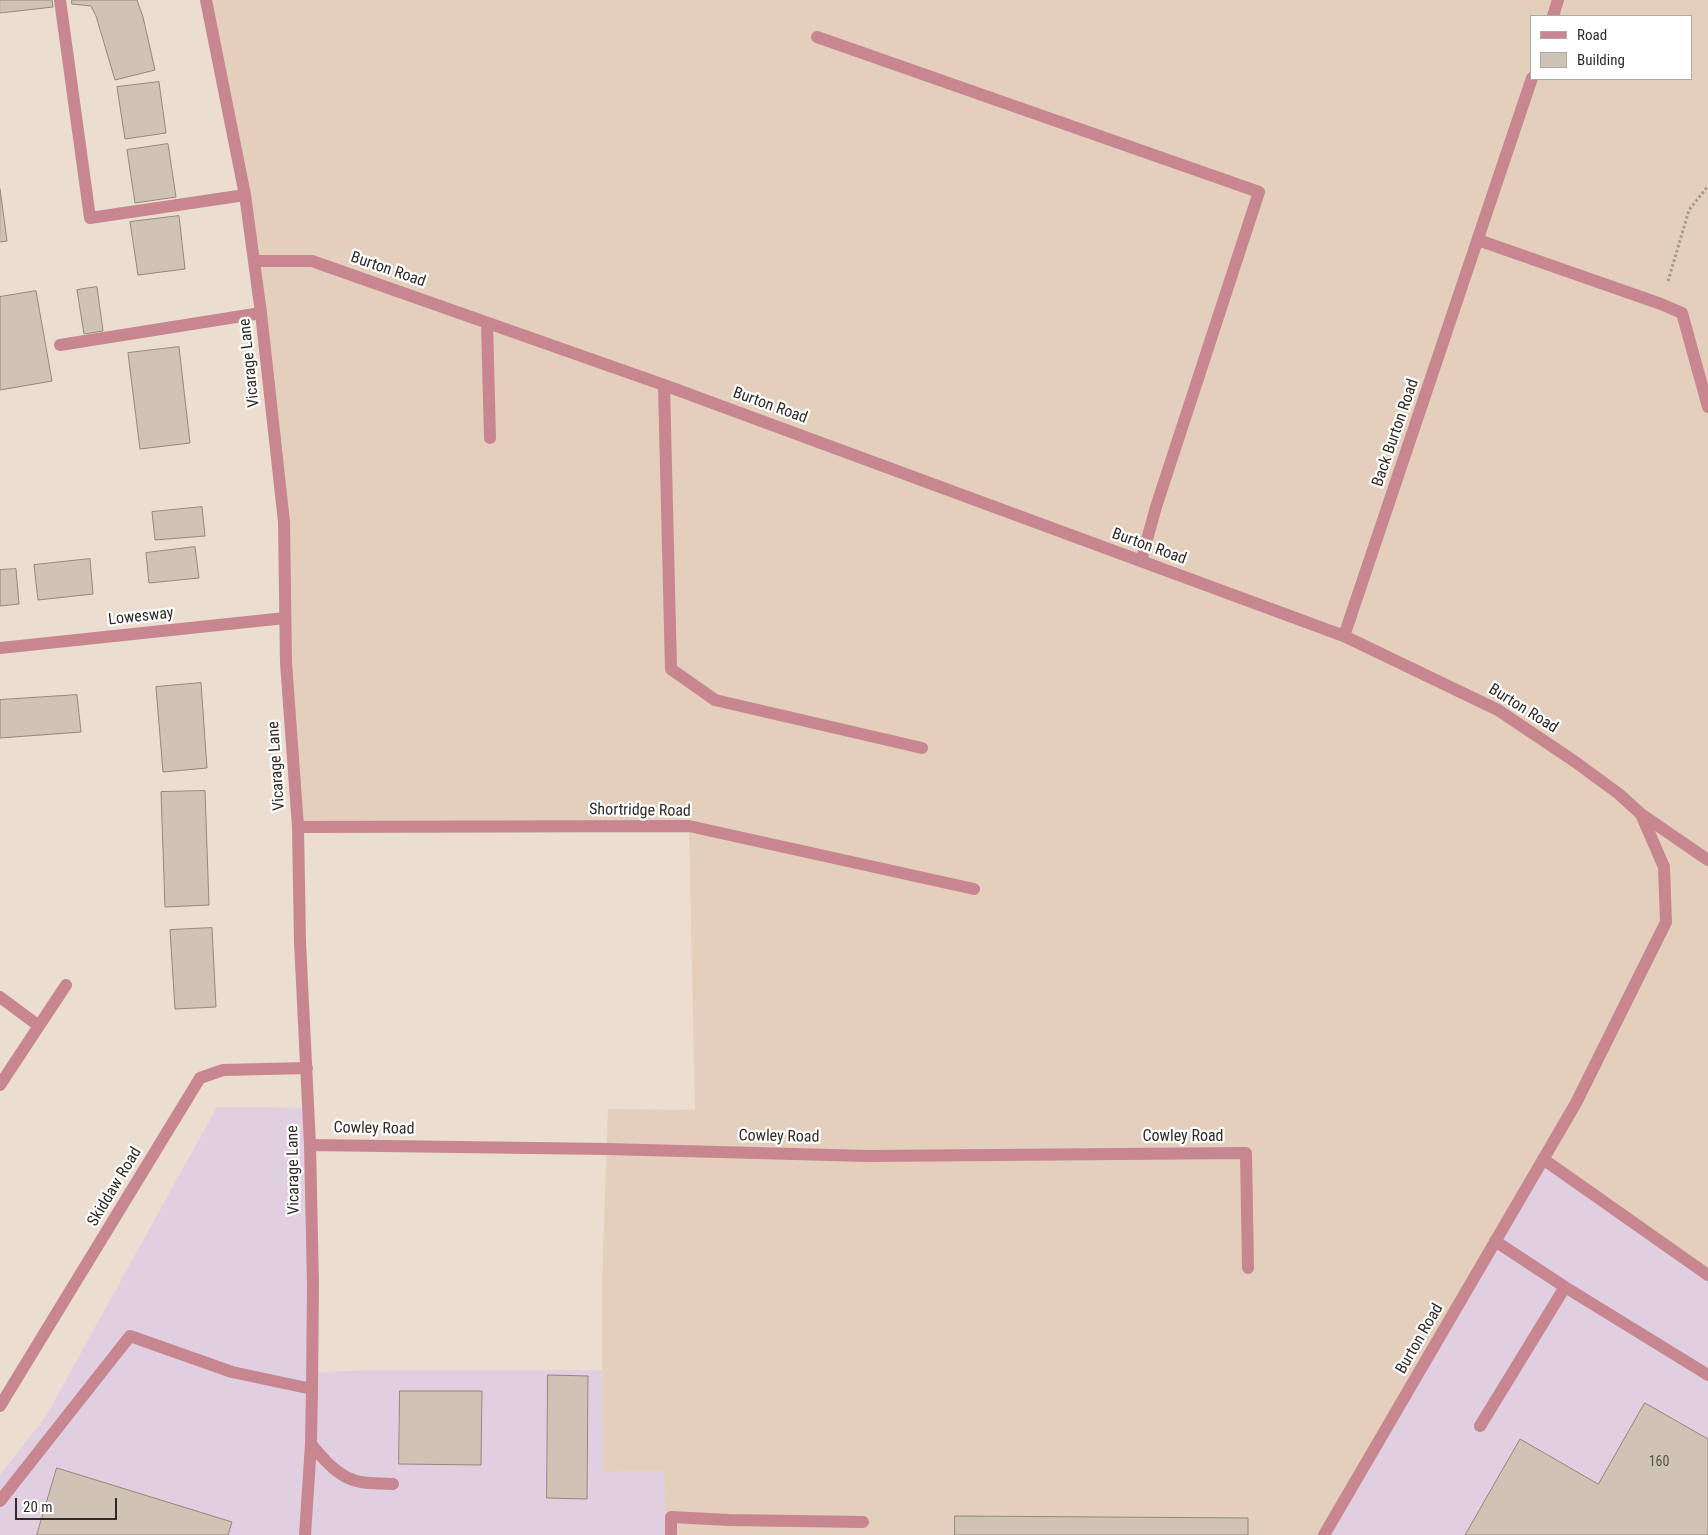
<!DOCTYPE html>
<style>
body{margin:0}
#map{position:relative;width:1708px;height:1535px;overflow:hidden;background:#ebddcf;font-family:"Roboto Condensed",sans-serif}
canvas{display:block}
.legend{position:absolute;left:1530px;top:15px;width:162px;height:65px;box-sizing:border-box;background:#fff;border:1px solid #acaaa8;margin:0;padding:6px 9px;list-style:none;font-size:15px;color:#302b26}
.legend li{display:flex;align-items:center;gap:10px;height:25px}
.legend b{width:25px;border:1px solid #acaaa8}
.scale{position:absolute;left:15px;top:1498px;width:102px;height:22px;box-sizing:border-box;border:2px solid #302b26;border-top:0;padding-left:6px;font-size:15px;line-height:18px;white-space:nowrap;color:#302b26;-webkit-text-stroke:4px #fff;paint-order:stroke}
</style>
<div id="map">
<canvas width="1708" height="1535"></canvas>
<ul class="legend">
<li><b style="height:6px;background:#c88690"></b>Road</li>
<li><b style="height:14px;background:#cfc3b5"></b>Building</li>
</ul>
<div class="scale">20 m</div>
</div>
<script>
const ctx = document.querySelector('canvas').getContext('2d');
ctx.lineJoin = 'round';
function fillPath(path, color) {
  ctx.fillStyle = color;
  ctx.fill(path, 'evenodd');
}
function trace(path, color, width, dash) {
  ctx.strokeStyle = color;
  ctx.lineWidth = width;
  ctx.lineCap = dash ? 'butt' : 'round';
  ctx.setLineDash(dash || []);
  ctx.stroke(path);
}
function label(font, color, halo, rows, align = 'center') {
  ctx.font = font + ' "Roboto Condensed",sans-serif';
  ctx.lineWidth = 4.5;
  ctx.setLineDash([]);
  ctx.textBaseline = 'middle';
  ctx.strokeStyle = halo;
  ctx.fillStyle = color;
  for (const [text, x, y, turn = 0] of rows) {
    ctx.save();
    ctx.translate(x, y);
    ctx.rotate((+turn || 0) * Math.PI / 180);
    ctx.textAlign = isNaN(turn) ? turn : align;
    if (halo) ctx.strokeText(text, 0, 0);
    ctx.fillText(text, 0, 0);
    ctx.restore();
  }
}
fillPath(new Path2D(`
 M217,1107L309,1108L313,1373L367,1370H602L603,1472L664,1471L667,1535H0V1475L46,1416Z
 M1543,1159L1708,1275V1535H1324Z`), '#e0cfe1');
fillPath(new Path2D(`
 M206,0H1708V1275L1543,1160L1324,1535H666L664,1471L603,1472L602,1286L608,1109L695,1110L689,826L298,827L284,522L261,313ZM1532,16H1692V79H1532Z`), '#e3cfbc');
const building = new Path2D(`
 M0,0H52L53,7L0,13Z
 M72,0H137L143,17L155,70L115,80L96,16L91,6L72,4Z
 M159,82L166,133L125,139L117,87Z
 M168,144L176,197L135,203L127,150Z
 M0,189L7,241L0,242Z
 M179,216L185,269L138,275L130,222Z
 M97,287L103,331L84,334L77,290Z
 M36,291L52,381L0,390V297Z
 M179,347L190,443L140,449L128,353Z
 M202,507L205,536L155,540L152,512Z
 M195,547L199,578L149,583L146,553Z
 M90,559L93,594L38,600L34,565Z
 M16,569L19,604L0,606V570Z
 M201,683L207,768L163,772L156,687Z
 M77,695L81,732L0,738V700Z
 M205,791L209,905L165,907L161,792Z
 M212,928L216,1007L175,1009L170,930Z
 M548,1375L588,1376L587,1499L547,1498Z
 M400,1391H482L481,1465L399,1464Z
 M1645,1403L1708,1439V1535H1465L1520,1439L1598,1484Z
 M57,1468L232,1522L228,1535H37Z
 M955,1516L1248,1518V1535H955Z`);
fillPath(building, '#cfc3b5');
trace(building, '#93887b', 1);
trace(new Path2D(`
 M1668,281L1689,210L1708,186`), '#a59a90', 3, [2.5, 2.5]);
trace(new Path2D(`
 M60,0L90,218L245,195
 M206,0L245,195L261,313L284,522L286,663L298,827L300,942L310,1145L313,1285L312,1389L311,1444L305,1535
 M1553,16L1558,0
 M817,37L1259,192L1156,507L1141,561
 M1478,240L1661,304L1682,313L1708,407
 M255,261H312L664,385L1344,636L1498,710L1574,761L1619,794L1641,814L1664,867L1666,922L1576,1103L1324,1535
 M487,323L490,438
 M60,345L261,313
 M664,385L671,669L715,700L922,748
 M1344,636L1532,78
 M0,648L285,618
 M1641,814L1708,860
 M298,827L689,826L974,889
 M0,997L39,1026
 M0,1085L66,985
 M310,1145L607,1149L868,1156L1246,1153L1248,1268
 M1543,1159L1708,1275
 M1495,1241L1565,1287
 M0,1406L200,1078L223,1070L307,1068
 M1480,1426L1565,1287L1708,1375
 M311,1444C324,1460 340,1479 361,1482C371,1484 382,1483 393,1484
 M0,1501L130,1336L232,1372L312,1389
 M671,1535V1517L729,1520L863,1522`), '#c88690', 12);
label('14px', '#58514a', null, [
 ["160",1659,1462]
]);
label('16px', '#302b26', '#fff', [
 ["Burton Road",388,270,19],
 ["Vicarage Lane",250,363,-96],
 ["Burton Road",770,406,20],
 ["Back Burton Road",1396,433,-71],
 ["Burton Road",1149,547,20],
 ["Lowesway",141,617,-6],
 ["Burton Road",1523,709,32],
 ["Vicarage Lane",277,766,-94],
 ["Shortridge Road",640,811,1],
 ["Cowley Road",374,1129,1],
 ["Cowley Road",779,1137,1],
 ["Cowley Road",1183,1137],
 ["Vicarage Lane",294,1170,-91],
 ["Skiddaw Road",115,1187,-59],
 ["Burton Road",1420,1339,-60]
]);
</script>
